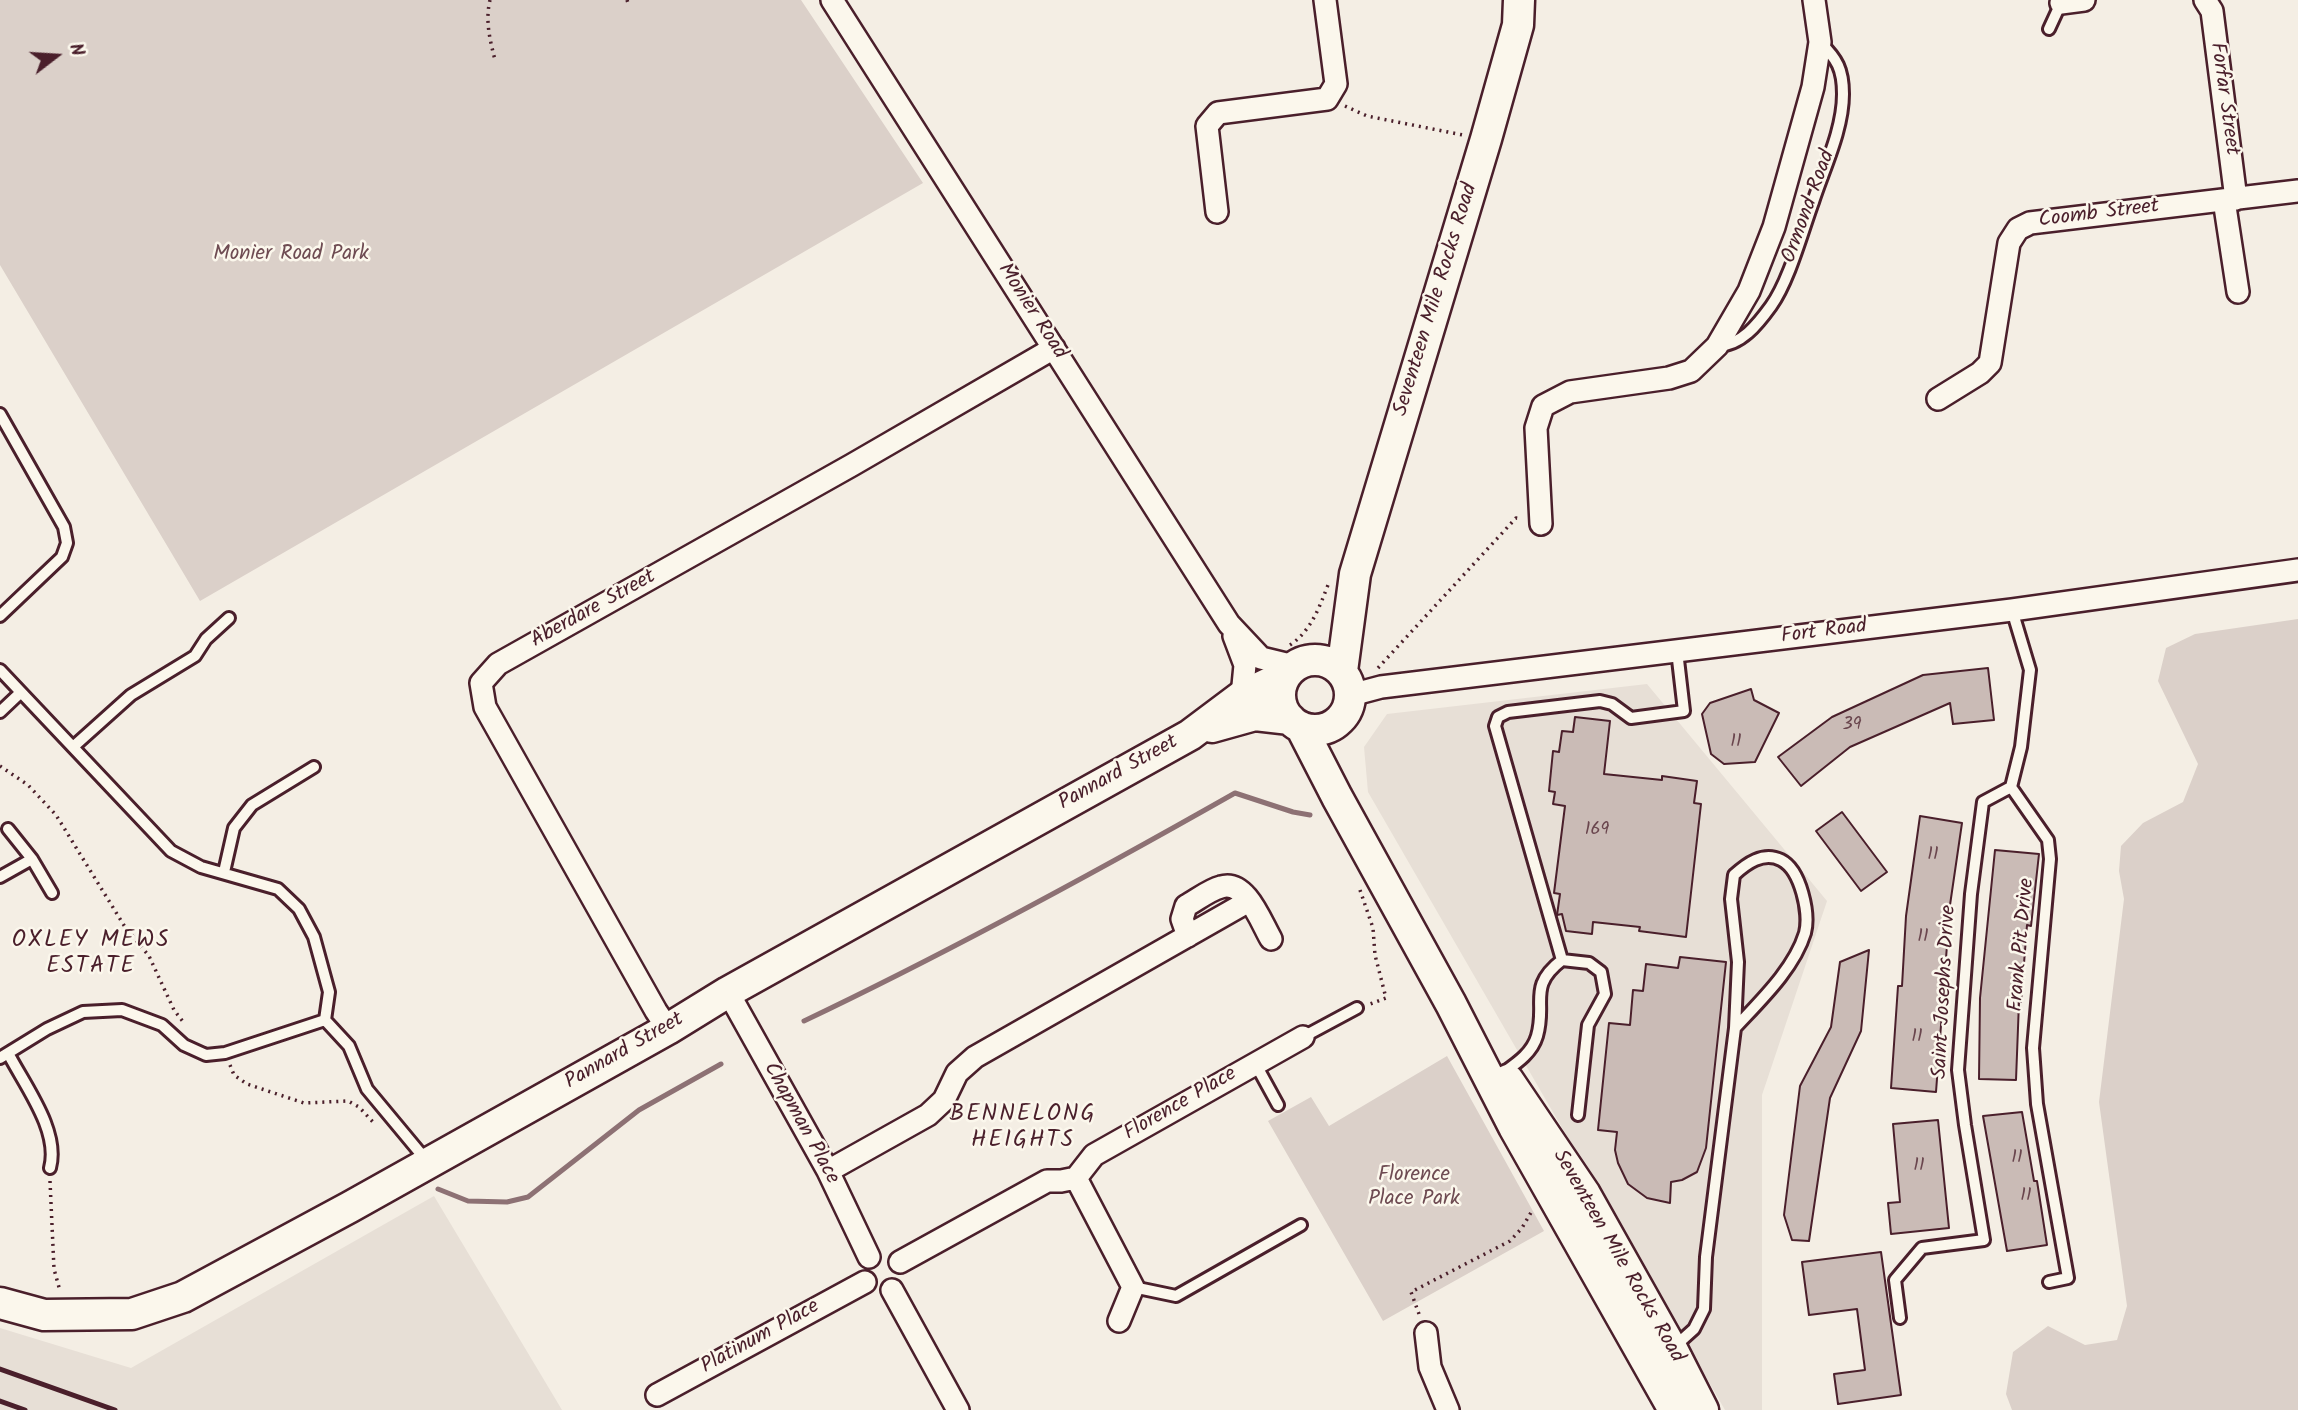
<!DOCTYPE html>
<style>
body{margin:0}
#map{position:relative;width:2298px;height:1410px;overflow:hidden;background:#f4eee4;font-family:Kalam,sans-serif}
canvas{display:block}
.north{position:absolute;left:21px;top:21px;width:70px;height:70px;-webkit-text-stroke:5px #fbf7ec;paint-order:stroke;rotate:73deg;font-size:19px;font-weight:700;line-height:28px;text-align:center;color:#4a1f2b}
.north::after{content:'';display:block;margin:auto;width:24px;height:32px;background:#4a1f2b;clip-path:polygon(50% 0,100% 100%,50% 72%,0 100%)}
</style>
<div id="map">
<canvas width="2298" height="1410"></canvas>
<div class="north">N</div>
</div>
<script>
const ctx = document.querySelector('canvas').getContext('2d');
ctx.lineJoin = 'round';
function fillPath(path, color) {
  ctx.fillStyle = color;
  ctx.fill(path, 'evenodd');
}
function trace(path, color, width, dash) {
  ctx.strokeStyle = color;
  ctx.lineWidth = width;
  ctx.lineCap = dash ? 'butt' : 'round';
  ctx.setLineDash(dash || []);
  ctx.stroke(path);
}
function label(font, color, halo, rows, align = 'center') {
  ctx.font = font + ' Kalam,sans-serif';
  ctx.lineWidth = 5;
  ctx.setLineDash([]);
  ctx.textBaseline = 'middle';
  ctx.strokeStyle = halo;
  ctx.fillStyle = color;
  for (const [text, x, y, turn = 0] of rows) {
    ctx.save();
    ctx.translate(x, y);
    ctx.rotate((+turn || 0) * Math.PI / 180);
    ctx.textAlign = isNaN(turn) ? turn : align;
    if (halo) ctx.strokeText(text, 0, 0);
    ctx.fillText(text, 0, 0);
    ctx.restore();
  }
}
fillPath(new Path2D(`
 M1647,684L1827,901L1762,1095V1410H1725L1368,792L1364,747L1387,714Z
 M434,1196L562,1410H0V1328L131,1368Z`), '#e7dfd6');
fillPath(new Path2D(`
 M0,0H801L923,183L200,601L0,265Z
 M2298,619V1410H2012L2006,1394L2013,1352L2048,1326L2085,1345L2117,1340L2127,1306L2099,1102L2124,899L2119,871L2121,846L2143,823L2183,802L2198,764L2158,681L2166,648L2195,634Z
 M1447,1056L1544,1231L1383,1321L1268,1121L1311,1097L1329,1126Z`), '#dbd0c9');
trace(new Path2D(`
 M804,1021C951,951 1094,873 1235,793L1293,812L1310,815
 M438,1189L468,1201L507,1202L528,1197L639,1110L721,1064`), '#8d7174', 5);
const building = new Path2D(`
 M1988,668L1994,720L1953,724L1950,703L1850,747L1801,786L1778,757L1832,717L1923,675Z
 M1751,689L1754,700L1779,713L1755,762L1724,764L1711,754L1702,714L1710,703Z
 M1575,717L1610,721L1604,774L1662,780V776L1697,781L1694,803L1701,804L1686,937L1639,931L1640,927L1593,922L1592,934L1566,931L1562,914L1557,915L1560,894L1554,893L1565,806L1553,804L1555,792L1549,791L1553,751L1559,752L1562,731L1573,732Z
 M1842,812L1887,872L1861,891L1816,831Z
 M1920,816L1962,823L1950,905L1936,1092L1891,1088L1898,986H1902L1906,916Z
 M1995,850L2039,854L2031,926L2027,925L2021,1002H2019L2016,1080L1979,1079L1980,998Z
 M1869,950L1861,1031L1830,1098L1809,1241L1792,1240L1784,1215L1800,1086L1831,1027L1840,962Z
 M1680,957L1726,962L1706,1148L1697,1172L1682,1180L1671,1182L1670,1203L1647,1198L1628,1184L1618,1163L1615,1150L1617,1132L1598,1130L1609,1023L1630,1025L1633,990L1643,991L1646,964L1678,968Z
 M2022,1112L2034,1181H2037L2047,1245L2007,1251L1983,1116Z
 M1938,1120L1949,1228L1891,1234L1888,1203L1900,1202L1893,1124Z
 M1881,1252L1901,1395L1838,1404L1834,1374L1865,1370L1857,1309L1809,1315L1802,1262Z`);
fillPath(building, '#cabbb6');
trace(building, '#4a1f2b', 2);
const service = new Path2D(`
 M2049,29L2061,3L2059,2
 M1717,346C1741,346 1758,324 1771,306C1789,281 1802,232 1813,202C1824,168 1843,130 1843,94C1843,69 1837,59 1820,42
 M0,414L64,527L67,543L62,557L0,616
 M2012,610L2030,670L2021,747L2011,787L2048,840L2050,859L2033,1048L2037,1104L2068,1278L2049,1282
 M0,670L171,851L201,867L278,889L299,909L314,937L329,992L325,1020L349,1046L367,1089L426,1160
 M0,712L20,693
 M73,747L131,695L195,656L206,639L229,618
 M8,829L32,859L52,893
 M224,872L234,828L252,805L314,767
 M0,877L32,859
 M1562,960L1495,726L1498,717L1508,712L1600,701L1612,704L1631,718L1684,711L1677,651
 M1303,1037L1357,1008
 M8,1053C25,1086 60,1131 50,1168
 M0,1058L47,1029L83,1012L122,1010L162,1025L184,1045L206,1055L225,1053L325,1020
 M1255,1063L1278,1105
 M1503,1073C1517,1063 1532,1053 1537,1036C1547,1002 1527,987 1562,960L1589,963L1601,972L1605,994L1588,1025L1578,1115
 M1133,1287L1176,1296L1301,1225
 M1900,1318L1895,1280L1922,1248L1984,1240L1965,1125L1958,1070L1971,894L1983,802L2011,787
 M1674,1347L1694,1329L1704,1309L1706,1257L1735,1028L1738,962L1731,899L1734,875C1746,864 1763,851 1781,860C1801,870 1810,914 1805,933C1794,969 1760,1001 1735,1028`);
const minor = new Path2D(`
 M832,0L1229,624L1261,658L1294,666
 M2205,0L2212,11L2236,199
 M2061,3L2084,0
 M2224,200L2238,292
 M1217,212L1207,126L1218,113L1327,99L1336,84L1325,0
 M1938,399L1980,373L1990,363L2009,243L2018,229L2030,223L2298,191
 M1541,524L1536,428L1543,406L1570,392L1669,378L1691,371L1717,346L1749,291L1774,227L1813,87L1820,42L1814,0
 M1234,636L1245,665L1242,696
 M1351,695L1381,687L2012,610L2298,570
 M1188,936L1182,919L1186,906C1197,900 1209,890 1221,887C1246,879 1261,922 1271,939
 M728,992L828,1171L869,1257
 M668,1029L656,1011L485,707L481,683L498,664L852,465L1054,348
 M828,1171L928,1115L944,1100L957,1073L975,1057L1249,901
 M1076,1178L1133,1287L1119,1321
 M900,1262L1047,1181H1061L1076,1178L1094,1155L1303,1037
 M892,1290L958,1410
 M1426,1333L1430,1367L1448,1410
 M657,1395L865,1282`);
const secondary = new Path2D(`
 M1280 695a35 35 0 1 1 70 0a35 35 0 1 1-70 0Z
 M1342,671L1355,574L1486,139L1518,25L1519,0
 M1212,727L1255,715L1290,719
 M1301,727L1337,797L1451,1004L1514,1127L1674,1410
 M1508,1080L1585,1194L1672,1349L1703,1410
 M0,1303L44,1315L132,1314L183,1297L350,1207L668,1029L728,992L1190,735L1242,696L1286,675`);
trace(service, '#4a1f2b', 16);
trace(minor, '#4a1f2b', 26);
trace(secondary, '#4a1f2b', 35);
trace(new Path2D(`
 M490,0C485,21 490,40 495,60
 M627,0L628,3
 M1345,106L1367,116L1463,135
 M1290,645C1311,631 1319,608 1328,585
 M1378,668L1516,518L1521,519
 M0,766L28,785L56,815L125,927L149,956L174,1010L184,1023
 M1360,890L1373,928L1375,955L1386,998L1370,1004
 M230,1065L234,1075L247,1084L304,1103L348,1101L359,1107L373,1122
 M50,1181L54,1269L60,1291
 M1419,1314L1411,1292L1510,1241L1522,1228L1533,1209`), '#4a1f2b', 3.5, [2, 5]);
trace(service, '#fbf7ec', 10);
trace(minor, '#fbf7ec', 21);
trace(secondary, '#fbf7ec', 30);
trace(new Path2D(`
 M0,1369L115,1410
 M0,1401L25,1410`), '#4a1f2b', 5);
label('18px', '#6a464e', null, [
 ["39",1852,726],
 ["11",1736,743],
 ["169",1597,831],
 ["11",1933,856],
 ["11",1923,938],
 ["11",1917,1038],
 ["11",2017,1159],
 ["11",1919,1167],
 ["11",2026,1197]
]);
label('21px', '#4a1f2b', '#fbf7ec', [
 ["Forfar Street",2223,99,82],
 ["Ormond Road",1810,207,-70],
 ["Coomb Street",2099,215,-7],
 ["Seventeen Mile Rocks Road",1437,300,-73],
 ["Monier Road",1031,312,57],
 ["Aberdare Street",594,610,-29],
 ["Fort Road",1824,633,-7],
 ["Pannard Street",1119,774,-29],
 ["Frank Pit Drive",2023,945,-85],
 ["Saint Josephs Drive",1946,992,-87],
 ["Pannard Street",625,1052,-30],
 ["Florence Place",1181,1105,-30],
 ["Chapman Place",800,1124,61],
 ["Seventeen Mile Rocks Road",1617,1257,60],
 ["Platinum Place",761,1338,-29]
]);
label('21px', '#6e4b52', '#fbf7ec', [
 ["Monier Road Park",291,255],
 ["Florence",1414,1176],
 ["Place Park",1414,1200]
]);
ctx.letterSpacing = '2px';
label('23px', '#4a1f2b', '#fbf7ec', [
 ["OXLEY MEWS",91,942],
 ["ESTATE",91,968],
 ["BENNELONG",1023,1116],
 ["HEIGHTS",1023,1142]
]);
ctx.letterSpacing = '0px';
</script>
